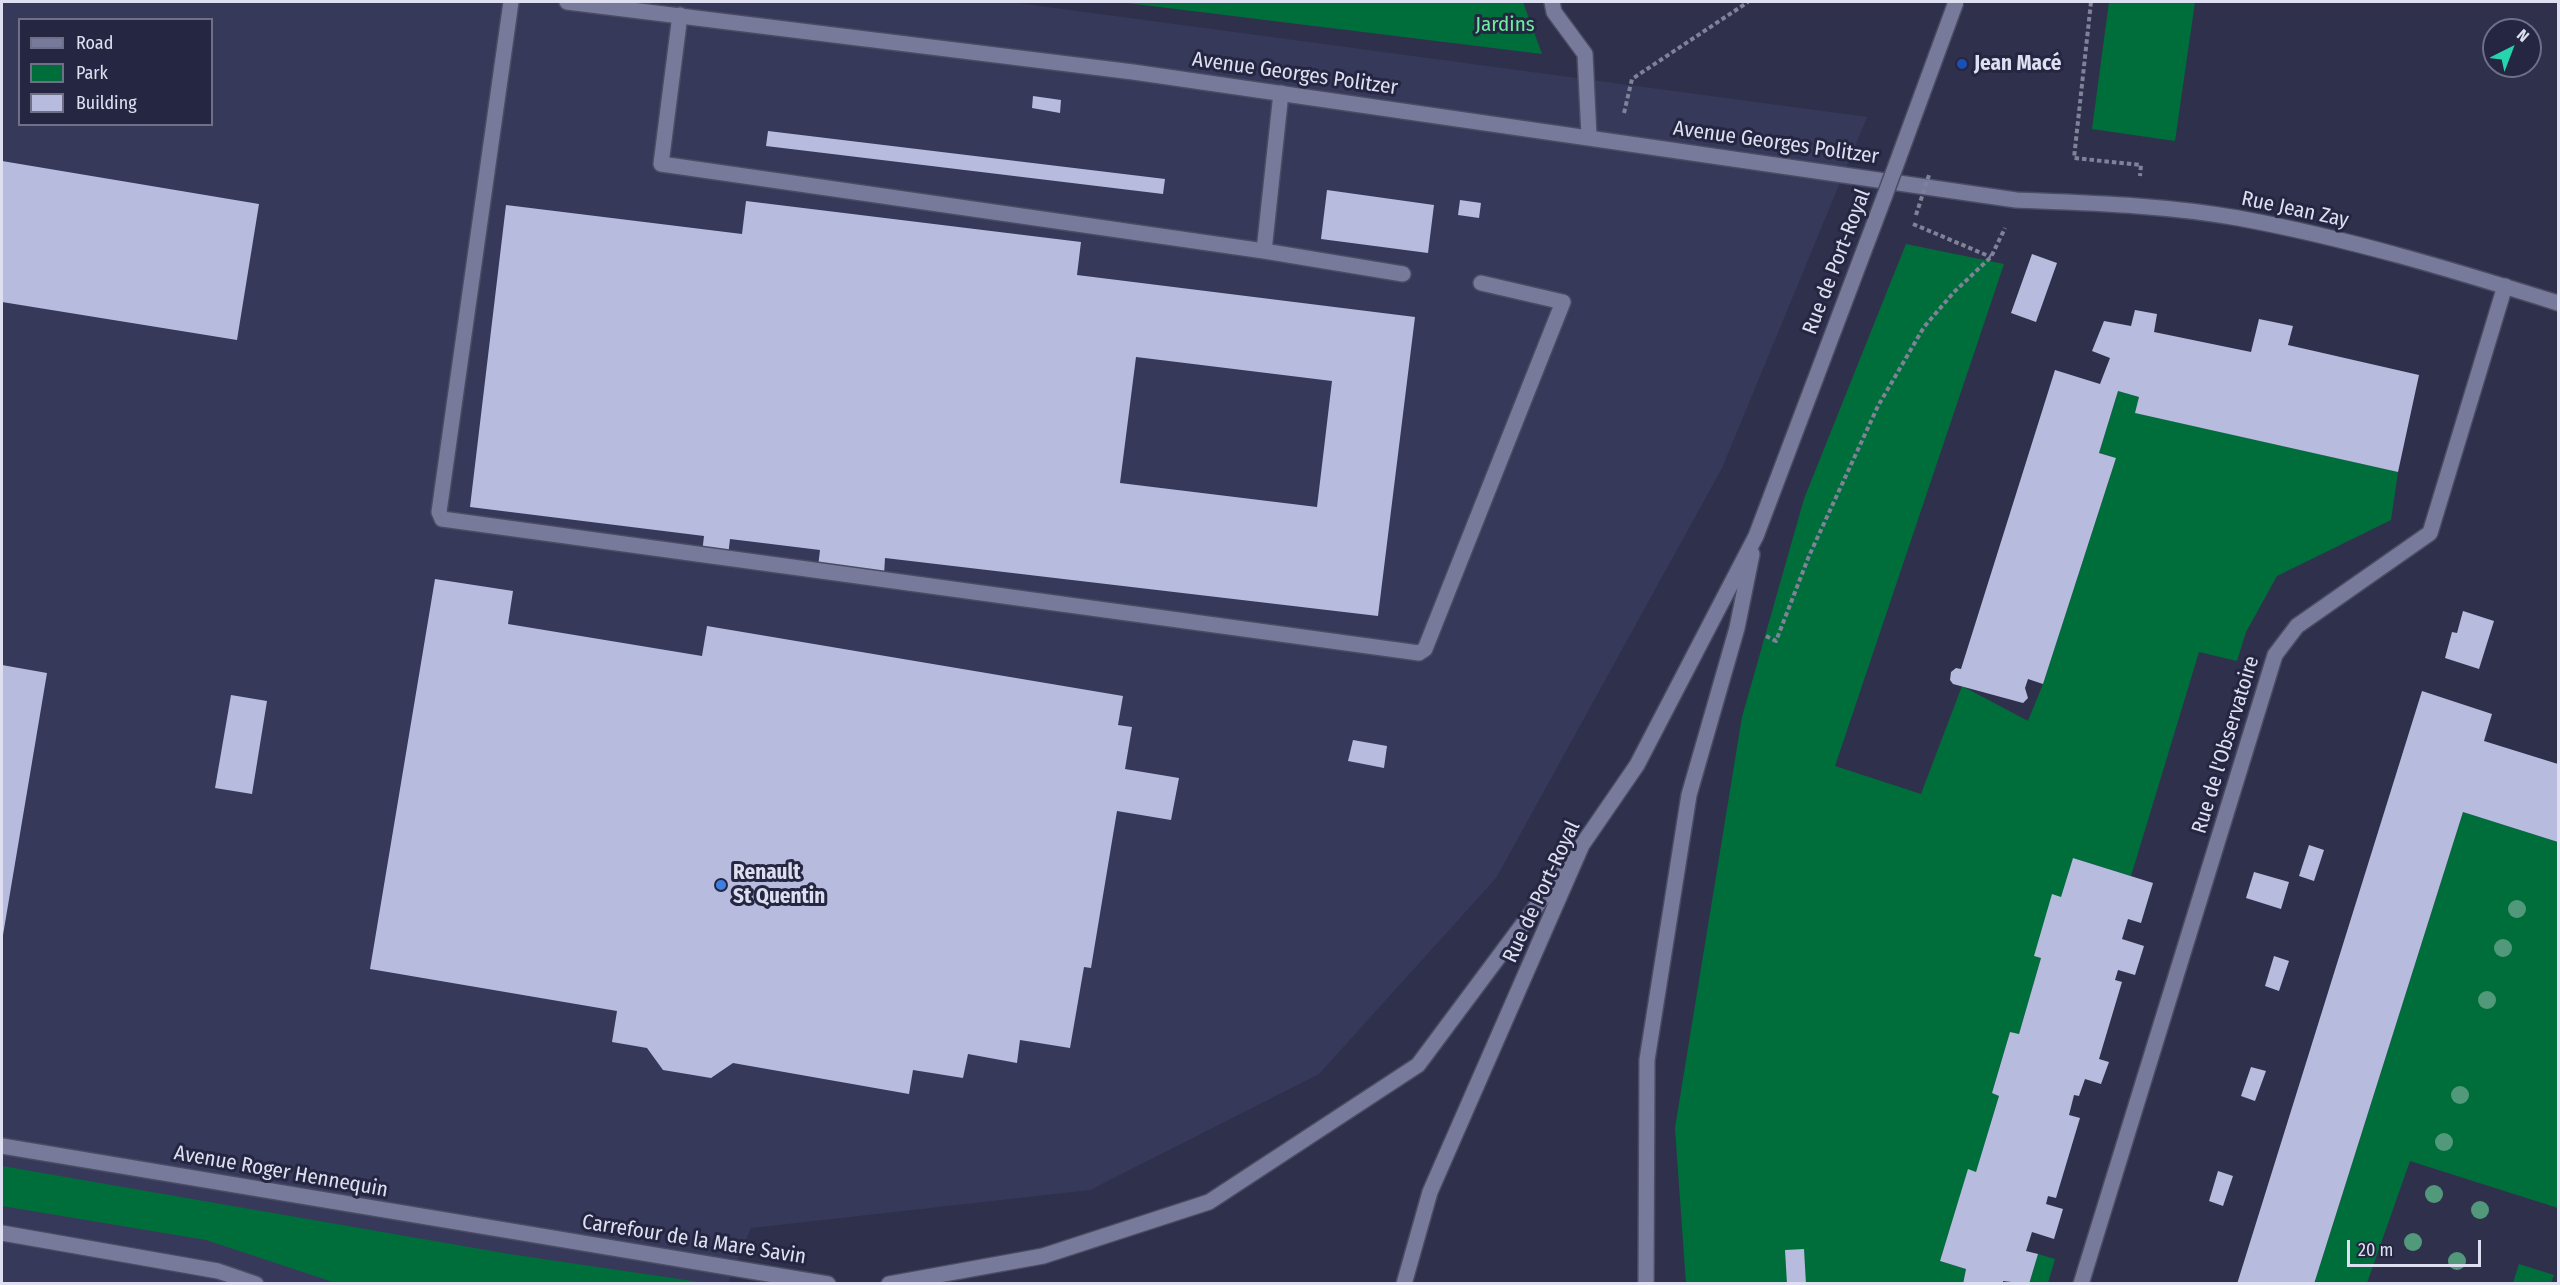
<!DOCTYPE html>
<meta charset="utf-8">
<style>
body{margin:0}
#map{position:relative;width:2560px;height:1285px;overflow:hidden;background:#2f314c;font-family:"Fira Sans Condensed",sans-serif}
canvas{display:block}
.frame{position:absolute;inset:0;border:3px solid #dee0f2;pointer-events:none}
.legend{position:absolute;left:18px;top:18px;width:195px;height:108px;box-sizing:border-box;background:#252641;border:2px solid #6f7088;margin:0;padding:8px 10px;list-style:none;font-size:18px;color:#dee0f2}
.legend li{display:flex;align-items:center;gap:12px;height:30px}
.legend b{width:30px;border:2px solid #6f7088}
.north{position:absolute;left:2482px;top:18px;width:60px;height:60px;box-sizing:border-box;background:#252641;border:2px solid #6f7088;border-radius:50%;rotate:42deg;font-size:16px;font-weight:700;line-height:24px;text-align:center;color:#dee0f2}
.north::after{content:'';display:block;margin:auto;width:21px;height:27px;background:#26d5ae;clip-path:polygon(50% 0,100% 100%,50% 72%,0 100%)}
.scale{position:absolute;left:2347px;top:1240px;width:134px;height:27px;box-sizing:border-box;border:3px solid #dee0f2;border-top:0;padding-left:8px;font-size:18px;line-height:21px;white-space:nowrap;color:#dee0f2;-webkit-text-stroke:4px #252641;paint-order:stroke}
</style>
<div id="map">
<canvas width="2560" height="1285"></canvas>
<div class="frame"></div>
<ul class="legend">
<li><b style="height:8px;background:#777a9a"></b>Road</li>
<li><b style="height:16px;background:#006e3b"></b>Park</li>
<li><b style="height:16px;background:#b7bbde"></b>Building</li>
</ul>
<div class="north">N</div>
<div class="scale">20 m</div>
</div>
<script>
const ctx = document.querySelector('canvas').getContext('2d');
ctx.lineJoin = 'round';
function fillPath(path, color) {
  ctx.fillStyle = color;
  ctx.fill(path, 'evenodd');
}
function trace(path, color, width, dash) {
  ctx.strokeStyle = color;
  ctx.lineWidth = width;
  ctx.lineCap = dash ? 'butt' : 'round';
  ctx.setLineDash(dash || []);
  ctx.stroke(path);
}
function label(font, color, halo, rows, align = 'center') {
  ctx.font = font + ' "Fira Sans Condensed",sans-serif';
  ctx.lineWidth = 6;
  ctx.setLineDash([]);
  ctx.textBaseline = 'middle';
  ctx.strokeStyle = halo;
  ctx.fillStyle = color;
  for (const [text, x, y, turn = 0] of rows) {
    ctx.save();
    ctx.translate(x, y);
    ctx.rotate((+turn || 0) * Math.PI / 180);
    ctx.textAlign = isNaN(turn) ? turn : align;
    if (halo) ctx.strokeText(text, 0, 0);
    ctx.fillText(text, 0, 0);
    ctx.restore();
  }
}
fillPath(new Path2D(`
 M2,2H1010L1867,117L1722,468L1496,878L1319,1074L1090,1190L751,1228L728,1283L2,1284ZM20,20H212V124H20Z`), '#37395b');
fillPath(new Path2D(`
 M1119,2H1523L1542,54Z
 M2109,2H2195L2175,141L2092,129Z
 M1906,244L2004,264L1835,766L1921,794L1962,686L2028,721L2043,684L2116,458L2099,453L2118,391L2139,397L2136,413L2398,472L2391,520L2277,576L2246,632L2237,661L2199,652L2131,876L2073,858L2061,897L2035,956L2041,958L2019,1034L2010,1032L1992,1093L1999,1096L1976,1172L1968,1170L1940,1261L1966,1269L1963,1283L1686,1284L1675,1128L1742,717L1804,499Z
 M2463,812L2558,842V1208L2410,1161L2367,1283L2314,1284Z
 M2,1166L509,1254L706,1283H336L206,1240L2,1206Z
 M2038,1254L2055,1259L2048,1283H2029Z
 M2519,1264L2554,1275L2551,1283H2513Z`), '#006e3b');
fillPath(new Path2D(`
 M1033,96L1061,100L1060,113L1032,108Z
 M768,131L1165,179L1163,194L766,146Z
 M2,161L259,204L237,340L2,302Z
 M1327,190L1434,205L1428,253L1321,239Z
 M1460,200L1481,203L1479,218L1458,215Z
 M746,201L1081,242L1077,275L1415,317L1378,616L885,558L884,575L818,567L820,550L730,539L728,556L702,553L704,536L470,507L506,205L742,234ZM1136,357L1332,381L1317,507L1120,483Z
 M2032,254L2057,263L2036,322L2011,313Z
 M2135,310L2157,314L2154,332L2251,352L2259,319L2293,326L2288,345L2419,375L2398,472L2135,413L2139,397L2118,391L2099,453L2116,458L2043,684L2028,679L2025,688L2028,698L2023,703L1953,684L1950,680L1951,672L1956,668L1961,669L2055,370L2100,384L2110,358L2092,351L2104,321L2131,326Z
 M435,579L513,591L508,624L702,656L707,626L1123,696L1118,725L1132,727L1125,769L1179,778L1171,820L1117,811L1091,968L1084,967L1070,1048L1020,1040L1017,1063L968,1054L963,1078L913,1070L909,1094L733,1063L711,1078L663,1070L647,1048L612,1042L617,1011L370,969Z
 M2463,611L2494,621L2479,669L2445,658L2452,632L2457,633Z
 M2,665L47,673L3,935H2Z
 M2422,691L2492,714L2484,741L2558,764V842L2463,812L2314,1284H2237Z
 M231,695L267,701L252,794L215,788Z
 M1353,740L1387,746L1384,768L1348,761Z
 M2309,845L2324,850L2314,881L2299,876Z
 M2073,858L2153,883L2141,923L2128,919L2122,939L2144,946L2135,975L2118,970L2115,980L2122,982L2099,1059L2109,1062L2101,1084L2085,1079L2079,1096L2074,1095L2069,1115L2080,1118L2056,1198L2048,1196L2046,1204L2063,1209L2054,1239L2032,1232L2026,1251L2038,1254L2029,1284L2003,1281V1284H1963L1966,1269L1940,1261L1968,1169L1976,1172L1999,1096L1992,1093L2010,1032L2019,1034L2041,958L2034,956L2052,894L2061,897Z
 M2254,872L2289,882L2281,909L2246,898Z
 M2274,956L2289,961L2279,991L2265,986Z
 M2251,1067L2266,1071L2255,1101L2241,1096Z
 M2218,1171L2233,1176L2223,1206L2209,1201Z
 M1804,1249L1806,1284H1787L1785,1250Z`), '#b7bbde');
const service = new Path2D(`
 M511,2L439,512L442,519L1419,653L1425,649L1563,302L1481,283
 M1552,2L1554,12L1585,54L1589,136
 M680,15L661,164L1264,251L1403,274
 M1264,251L1281,93`);
const minor = new Path2D(`
 M2081,1284L2275,655L2297,626L2430,533L2505,286`);
const tertiary = new Path2D(`
 M567,2L1133,72L2016,200C2090,203 2165,205 2238,218C2347,238 2453,270 2558,303
 M2,1146L828,1284
 M2,1233L218,1271L256,1284
 M889,1284L1043,1256L1209,1202L1418,1065L1573,857`);
const secondary = new Path2D(`
 M1404,1284L1430,1192L1582,845L1637,765L1756,536L1885,195
 M1646,1284L1647,1060L1689,795L1737,628L1752,554`);
trace(service, '#4b4c63', 18);
trace(minor, '#4b4c63', 18);
trace(tertiary, '#4b4c63', 18);
trace(secondary, '#4b4c63', 18);
trace(new Path2D(`
 M2091,2L2074,158L2141,165L2140,176
 M1624,113L1632,79L1748,2
 M1913,224L1991,257
 M1766,636L1776,641L1809,556L1878,406L1924,327L1954,292L1991,257L2005,228`), '#808299', 4, [4.5, 3]);
trace(service, '#777a9a', 15);
trace(minor, '#777a9a', 15);
trace(tertiary, '#777a9a', 15);
trace(secondary, '#777a9a', 15);
const secondaryBridge = new Path2D(`
 M1885,195L1956,2`);
trace(secondaryBridge, '#4b4c63', 18, []);
trace(new Path2D(`
 M1916,215L1929,175`), '#808299', 4, [4.5, 3]);
trace(secondaryBridge, '#777a9a', 15);
ctx.fillStyle = '#52987a';
for (const [x, y] of [
 [2517,909],
 [2503,948],
 [2487,1000],
 [2460,1095],
 [2444,1142],
 [2434,1194],
 [2480,1210],
 [2413,1242],
 [2457,1261]
]) {
  ctx.beginPath();
  ctx.arc(x, y, 9, 0, 2 * Math.PI);
  ctx.fill();
}
for (const [x, y, r, color] of [
 [1962,64,6,"#1a4fb4"],
 [721,885,6,"#3f7fe0"]
]) {
  const dot = new Path2D();
  dot.arc(x, y, r, 0, 2 * Math.PI);
  ctx.fillStyle = color;
  ctx.fill(dot);
  trace(dot, '#252641', 2);
}
label('21px', '#6eed9f', '#252641', [
 ["Jardins",1505,25]
]);
label('bold 21px', '#dee0f2', '#252641', [
 ["Jean Macé",1974,64],
 ["Renault",733,873],
 ["St Quentin",733,897]
], 'left');
label('21px', '#dee0f2', '#252641', [
 ["Avenue Georges Politzer",1295,74,8],
 ["Avenue Georges Politzer",1776,143,8],
 ["Rue Jean Zay",2295,210,12],
 ["Rue de Port-Royal",1837,262,-69],
 ["Rue de l'Observatoire",2226,745,-73],
 ["Rue de Port-Royal",1542,892,-65],
 ["Avenue Roger Hennequin",281,1172,10],
 ["Carrefour de la Mare Savin",694,1240,9]
]);
</script>
